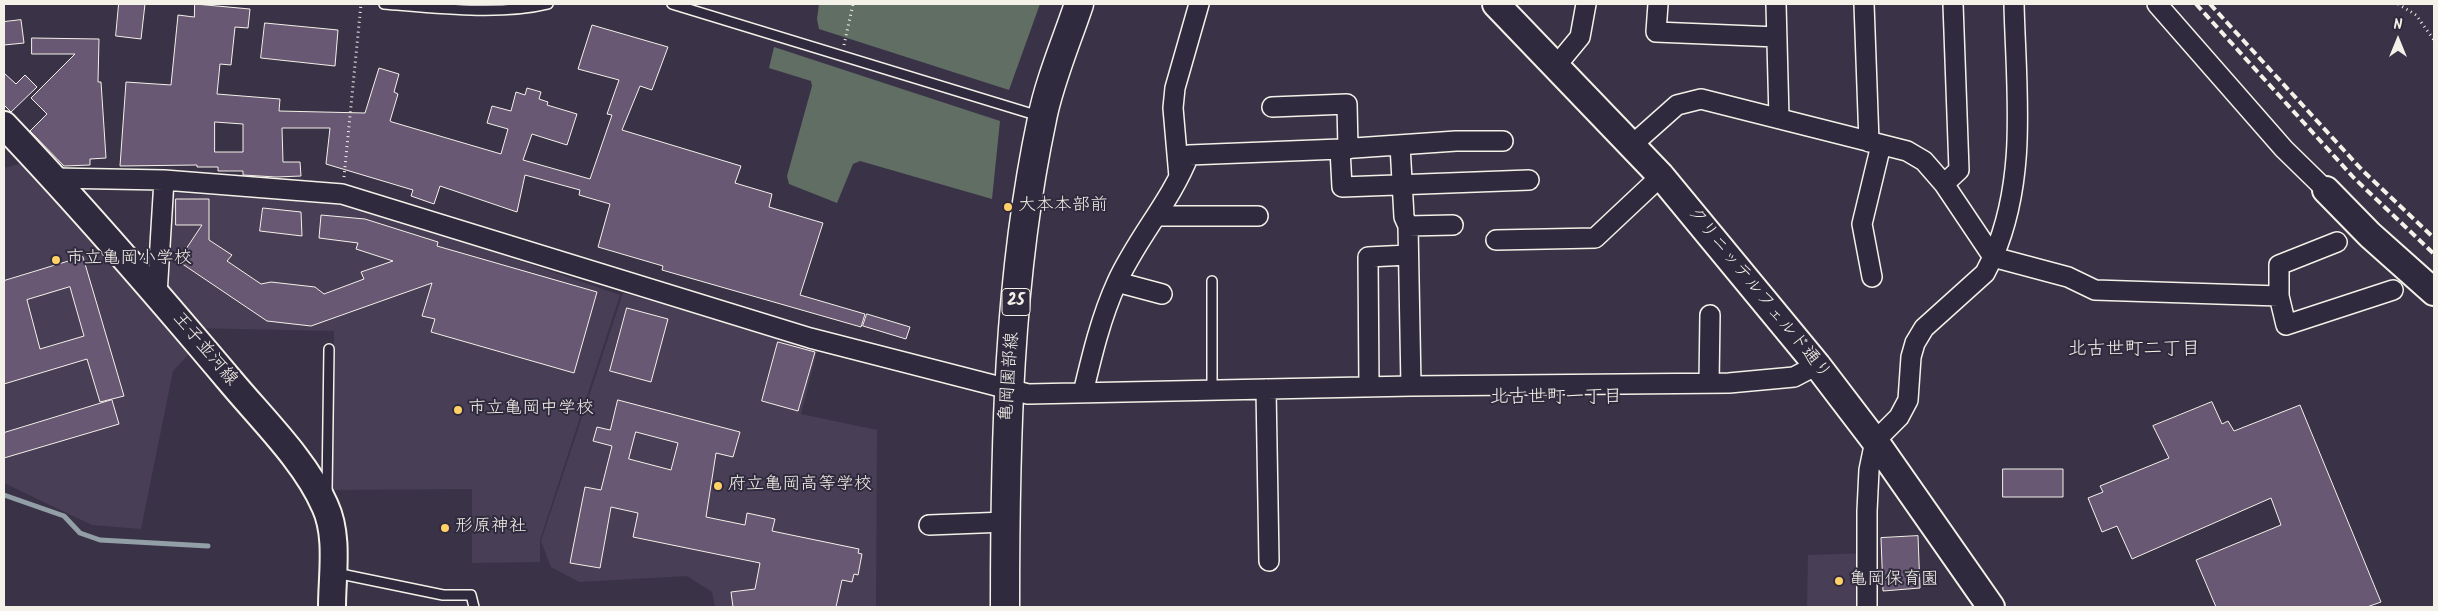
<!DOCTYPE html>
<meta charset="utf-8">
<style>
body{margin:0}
#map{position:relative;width:2438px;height:611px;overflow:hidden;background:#3a3348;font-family:Kalam,sans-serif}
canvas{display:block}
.frame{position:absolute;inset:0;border:5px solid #f4f1e8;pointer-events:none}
.north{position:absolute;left:2373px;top:15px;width:50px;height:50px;-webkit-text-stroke:4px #2f2a3d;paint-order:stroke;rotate:0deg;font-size:14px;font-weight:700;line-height:20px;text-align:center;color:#f4f1e8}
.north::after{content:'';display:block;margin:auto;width:18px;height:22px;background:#f4f1e8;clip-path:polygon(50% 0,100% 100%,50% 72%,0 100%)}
</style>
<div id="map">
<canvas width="2438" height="611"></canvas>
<div class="frame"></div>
<div class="north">N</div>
</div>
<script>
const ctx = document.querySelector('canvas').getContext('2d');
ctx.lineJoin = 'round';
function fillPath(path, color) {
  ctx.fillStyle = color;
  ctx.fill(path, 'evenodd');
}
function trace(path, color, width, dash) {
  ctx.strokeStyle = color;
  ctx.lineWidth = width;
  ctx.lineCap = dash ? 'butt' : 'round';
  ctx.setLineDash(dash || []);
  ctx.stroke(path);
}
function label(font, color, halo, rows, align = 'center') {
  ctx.font = font + ' Kalam,"Klee One",sans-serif';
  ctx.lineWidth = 4;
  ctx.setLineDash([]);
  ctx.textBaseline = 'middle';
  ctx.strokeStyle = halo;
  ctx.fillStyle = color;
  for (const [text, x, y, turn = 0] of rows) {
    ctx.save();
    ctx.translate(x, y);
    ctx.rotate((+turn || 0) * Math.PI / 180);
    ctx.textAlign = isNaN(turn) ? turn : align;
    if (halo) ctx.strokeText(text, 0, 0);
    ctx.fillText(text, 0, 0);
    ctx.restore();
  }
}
fillPath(new Path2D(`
 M23,163L190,353L173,371L141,529L92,525L4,483V168Z
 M171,193L354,204L620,295L540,540V562L472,563V489L332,490L334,331L191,328L166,298Z
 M623,293L818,348L801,414L877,430L876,607H715L712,592L687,576L579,582L551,567L541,541Z
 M1870,553L1873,607H1807L1808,555Z`), '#483e55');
fillPath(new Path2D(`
 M819,4H1040L1009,90L819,29L817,19Z
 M774,47L1000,121L992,199L860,161L853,164L837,203L789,184L787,176L812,86L811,81L769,68Z`), '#606e63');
trace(new Path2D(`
 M4,495L64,516L80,533L100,540L208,546`), '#929fa6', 5);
const building = new Path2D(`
 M119,4H145L141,39L116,36Z
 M195,4L250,9L248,28L235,27L231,65L220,64L217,94L280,99L279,111L365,113L379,68L399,74L394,92L398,94L390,121L392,122L501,154L508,129L487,123L492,106L511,111L516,92L525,95L527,88L541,92L539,99L548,102L547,105L577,114L567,145L532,134L523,160L590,179L612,115L607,114L619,80L578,69L592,25L668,47L652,90L640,86L622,130L741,166L735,183L772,194L769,207L823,223L800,295L865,314L861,327L662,270L663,266L598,247L610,204L579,195L580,190L525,175L517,212L440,186L434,204L411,196L413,190L326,164L330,128H282L283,162H300L301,176L276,177L243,175V171H218V167H197V165L120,166L126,82L171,85L178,15L194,17ZM215,122L243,124V152H215Z
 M21,20L24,43L4,45V22Z
 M265,23L338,30L335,66L261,58Z
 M32,38L99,39L98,82H101L106,158L90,159V165L64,166L30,131L47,114L31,98L75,54H32Z
 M4,73L16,84L25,75L37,87L11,112L4,105Z
 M176,199H209V240L232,255L227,261L261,284L271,282L315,287L324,294L364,279L361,272L393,261L356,249L358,243L319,238L321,215L365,219L438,242L437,246L597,292L574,373L431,332L435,319L422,316L432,283L311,326L267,321L178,261L202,225H176Z
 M263,208L301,212L302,236L260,231Z
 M83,257L124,396L100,402L87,359L4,384V281ZM70,287L84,336L40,349L27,300Z
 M627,308L668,319L651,382L610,371Z
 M867,314L910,327L906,339L863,326Z
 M778,342L815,352L798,411L762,401Z
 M112,400L119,424L4,458V433Z
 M618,400L740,432L733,457L716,453L706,517L745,525L747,513L775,519L772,531L859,549L858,553L862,554L858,575L854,574L852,582L842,580L836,607H733L731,592L755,589L760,563L633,537L638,513L611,507L600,568L570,563L585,487L601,490L612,446L593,441L597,427L610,430ZM636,432L678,443L671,470L629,459Z
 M2212,402L2222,424L2228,421L2234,431L2300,405L2381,602L2367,607H2216L2196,560L2281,525L2271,498L2132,559L2117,526L2102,532L2088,498L2103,492L2100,486L2169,458L2153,426Z
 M2003,469H2063V497H2003Z
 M1918,536L1920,588L1883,591L1881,538Z`);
fillPath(building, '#685873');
trace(building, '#f4f1e8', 1);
const lane = new Path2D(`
 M384,4C434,8 500,16 548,4
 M672,4L1039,116
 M1212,281V390
 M327,491L329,349
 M336,573L443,595H471L474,607`);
const street = new Path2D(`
 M1658,4L1656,32L1777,37
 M1776,4L1779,118
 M1864,4L1869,142
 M2014,4C2016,89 2028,177 1993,257L2068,277L2095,290L2279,296
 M2157,4L2284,149L2326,190
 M1556,66L1580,37L1586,4
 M1272,107L1347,104L1348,149
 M1400,145L1404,217L1408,226L1411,386
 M1632,145L1677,105L1701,99L1907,151L1924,161L1944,184L1993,257L1985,273L1924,328L1915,343L1911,357L1908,400L1899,417L1875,441L1869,470L1867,511V607
 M1340,149L1342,187L1529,180
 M1179,177L1173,108L1175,88L1199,4
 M54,178L164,180L342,194L810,338L1028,394L1411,386L1729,383L1794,377L1817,365
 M1944,184L1959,170L1953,4
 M1156,216H1258
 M1408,226L1453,225
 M1496,240L1595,238L1661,176
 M2337,242L2279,265V296L2286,325L2393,290
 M1872,277L1862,224L1881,145
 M1117,282L1162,294
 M157,295L164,180
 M1709,383L1710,315
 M1369,387L1368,257L1408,255
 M1266,389L1269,561
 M1083,393C1092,355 1101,317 1117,282C1137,238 1171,201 1189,155L1340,149L1456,141H1503
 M929,525L1005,522`);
const secondary = new Path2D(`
 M1496,4L1661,176L1817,365L1875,441L1991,607
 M4,125C83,208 158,295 232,383C263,420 306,462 325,506C339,536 332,575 332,607
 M2326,190L2370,235L2434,292`);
const primary = new Path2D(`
 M1005,607C1005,444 1008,279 1042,119C1049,82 1067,40 1079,4`);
trace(lane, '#f4f1e8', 12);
trace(street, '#f4f1e8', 22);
trace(secondary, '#f4f1e8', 30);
trace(primary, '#f4f1e8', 31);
trace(new Path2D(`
 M2398,4L2416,15L2434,40
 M844,45L853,4
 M344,177L361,4`), '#f4f1e8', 3, [1, 4]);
trace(lane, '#2f2a3d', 9);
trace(street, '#2f2a3d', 19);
trace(secondary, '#2f2a3d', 26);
trace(primary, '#2f2a3d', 28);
trace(new Path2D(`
 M2196,4L2354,178L2434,254
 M2210,4L2362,170L2434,238`), '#f4f1e8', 4, [8, 4]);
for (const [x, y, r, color] of [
 [1008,207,5,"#ffd166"],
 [56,260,5,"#ffd166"],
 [458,410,5,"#ffd166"],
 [718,486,5,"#ffd166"],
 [445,528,5,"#ffd166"],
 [1839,581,5,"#ffd166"]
]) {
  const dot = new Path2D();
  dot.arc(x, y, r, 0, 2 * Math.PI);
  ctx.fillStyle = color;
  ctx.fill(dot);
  trace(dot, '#2f2a3d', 2);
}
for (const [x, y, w] of [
 [1016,302,28]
]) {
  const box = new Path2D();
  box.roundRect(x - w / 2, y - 13.5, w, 27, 4);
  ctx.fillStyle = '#2f2a3d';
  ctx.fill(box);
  trace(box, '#f4f1e8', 1);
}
label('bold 16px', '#f4f1e8', null, [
 ["25",1016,302]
]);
label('18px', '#f4f1e8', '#2f2a3d', [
 ["大本本部前",1018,207],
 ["市立亀岡小学校",66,260],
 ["市立亀岡中学校",468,410],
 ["府立亀岡高等学校",728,486],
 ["形原神社",455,528],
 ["亀岡保育園",1849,581]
], 'left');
label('18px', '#f4f1e8', '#2f2a3d', [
 ["クリニッテルフェルド通り",1758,294,51],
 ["王子並河線",204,350,50],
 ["亀岡園部線",1011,377,-86]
]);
label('19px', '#f4f1e8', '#2f2a3d', [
 ["北古世町二丁目",2134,351],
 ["北古世町一丁目",1556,399]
]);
</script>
